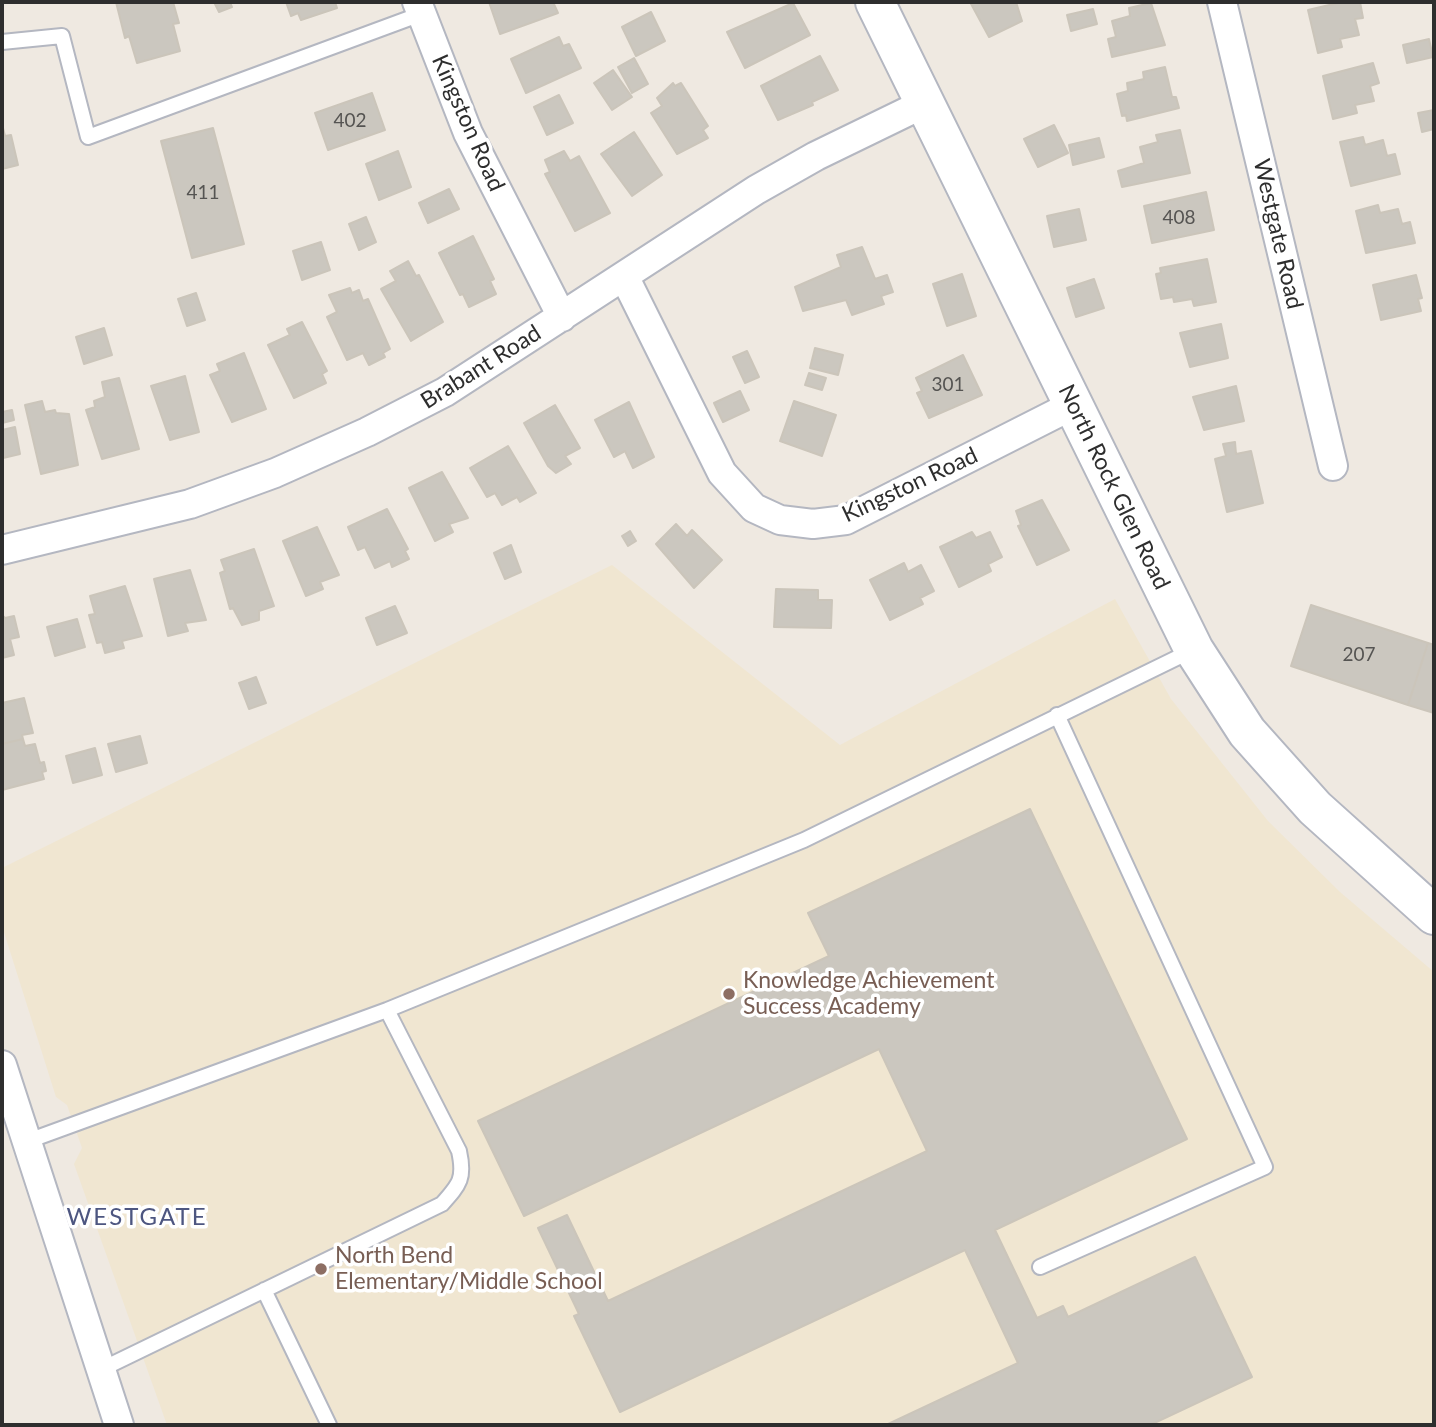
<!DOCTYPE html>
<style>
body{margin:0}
#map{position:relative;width:1436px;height:1427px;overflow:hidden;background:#efe9e1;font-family:Lato,sans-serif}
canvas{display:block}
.frame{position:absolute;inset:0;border:4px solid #2e2e2e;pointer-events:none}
</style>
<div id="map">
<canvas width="1436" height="1427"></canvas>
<div class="frame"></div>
</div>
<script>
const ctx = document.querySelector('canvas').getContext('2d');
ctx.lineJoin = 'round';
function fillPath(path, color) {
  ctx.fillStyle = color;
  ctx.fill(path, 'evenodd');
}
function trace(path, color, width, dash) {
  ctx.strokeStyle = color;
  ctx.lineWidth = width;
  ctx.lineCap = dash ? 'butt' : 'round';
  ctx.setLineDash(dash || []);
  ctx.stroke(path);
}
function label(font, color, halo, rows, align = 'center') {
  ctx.font = font + ' Lato,sans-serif';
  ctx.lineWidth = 7;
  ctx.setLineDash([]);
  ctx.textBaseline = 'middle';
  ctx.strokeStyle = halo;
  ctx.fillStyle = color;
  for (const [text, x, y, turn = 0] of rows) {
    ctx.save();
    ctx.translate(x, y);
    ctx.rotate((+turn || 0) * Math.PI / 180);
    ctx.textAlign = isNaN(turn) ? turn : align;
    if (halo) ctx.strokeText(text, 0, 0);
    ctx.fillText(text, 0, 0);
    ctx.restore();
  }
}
fillPath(new Path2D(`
 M612,565L840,745L1115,599L1171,699L1268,821L1340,892L1434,972V1425H167L74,1164L82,1148L67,1105L56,1097L2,926V868Z`), '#f0e6d1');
const building = new Path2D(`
 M116,2H173L179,23L173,24L180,51L137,63L129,36L125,38Z
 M214,2H230L232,7L219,12Z
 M286,2H335L337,8L301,20L298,13L291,16Z
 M489,2H553L558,13L500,34Z
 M970,2H1016L1022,21L989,37Z
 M1342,2H1360L1363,18L1355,19L1359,35L1340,39L1342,47L1318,53L1308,10Z
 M793,3L810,35L745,68L727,32Z
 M1151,3L1165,45L1112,57L1108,39L1116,37L1112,21L1130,16L1129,8Z
 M1093,9L1097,24L1071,31L1067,15Z
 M651,12L665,41L636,56L622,27Z
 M559,37L563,46L569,44L581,68L526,93L511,59Z
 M1429,39L1433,57L1407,63L1403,45Z
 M820,56L838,90L812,102L813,105L778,120L761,86Z
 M634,58L648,84L632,93L618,67Z
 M1373,63L1379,83L1370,86L1374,101L1355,105L1357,113L1333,119L1323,76Z
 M1165,67L1172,97H1176L1179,108L1127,121L1126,115L1122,116L1117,94L1128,91L1127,83L1144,79L1143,72Z
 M613,70L632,97L612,110L594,83Z
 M673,83L675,86L681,83L708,126L703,130L708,138L677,154L651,113L662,106L657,98Z
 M372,93L385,130L328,150L315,113Z
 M559,95L573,123L547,135L534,107Z
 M1434,110V129L1422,132L1418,113Z
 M2,124L5,136L11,135L18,165L2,169Z
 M1054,125L1068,153L1038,167L1024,139Z
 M213,128L244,244L192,258L161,141Z
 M1180,130L1190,173L1122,187L1118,171L1144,163L1140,147L1158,142L1156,135Z
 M634,132L662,175L632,196L601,154Z
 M1363,137L1365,145L1383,140L1387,156L1395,154L1400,174L1351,186L1340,142Z
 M1099,138L1104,157L1073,165L1069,145Z
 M398,151L411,187L379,200L366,164Z
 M564,151L570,161L579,156L610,213L575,231L545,174L550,172L545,160Z
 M449,189L459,209L428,223L419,203Z
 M1206,192L1214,230L1152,243L1144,206Z
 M1378,205L1380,213L1398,209L1402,224L1410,222L1415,243L1366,253L1356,211Z
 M1079,209L1086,240L1054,247L1047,216Z
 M366,217L376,242L359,250L349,224Z
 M473,236L494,279L490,281L496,294L469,307L463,294L460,295L439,253Z
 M321,242L330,270L302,280L293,251Z
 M862,247L875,279L887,275L893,292L881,296L884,304L852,315L846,300L803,311L795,287L841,267L837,255Z
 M1207,259L1216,302L1194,306L1192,299L1174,302L1173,297L1161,299L1156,274L1161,273L1160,268Z
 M408,261L416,276L419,275L443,322L411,341L381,289L396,281L390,271Z
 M962,274L976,316L947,326L933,284Z
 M1416,275L1422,298L1418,299L1421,311L1381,320L1373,285Z
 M1094,279L1104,308L1076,317L1067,288Z
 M350,288L352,293L359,290L363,301L368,299L390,349L383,353L385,357L369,365L363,353L347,360L327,317L337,312L329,295Z
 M196,293L205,320L187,326L178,299Z
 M302,322L327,371L322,374L326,383L294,398L268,345L290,335L287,329Z
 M1221,324L1228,358L1190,367L1180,333Z
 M104,328L112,355L84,364L76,337Z
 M815,348L843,355L838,375L810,368Z
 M747,351L759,377L745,383L733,357Z
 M244,353L266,409L232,422L210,375L220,371L217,364Z
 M963,355L982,395L929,418L917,393L922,391L916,378Z
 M809,373L826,378L822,390L805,385Z
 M185,376L199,432L170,440L151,386Z
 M119,378L139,449L102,459L86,410L95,407L94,401L105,397L102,382Z
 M1236,386L1244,421L1204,430L1193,397Z
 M740,391L749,410L723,422L714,403Z
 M42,401L45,412L55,410L56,413L69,414L78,465L41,474L25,405Z
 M794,401L836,415L822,456L780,441Z
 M629,402L654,457L633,468L625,451L614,457L595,420Z
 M555,405L580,448L565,456L571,464L556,473L548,466L524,423Z
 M12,410L14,420L2,423V412Z
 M15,427L20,454L3,458L2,430Z
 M1235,442L1236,454L1251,451L1263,503L1227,512L1215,459L1226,456L1223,444Z
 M508,446L536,493L520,502L517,497L502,505L495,493L487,497L470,468Z
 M442,472L468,518L449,524L453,532L435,541L409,488Z
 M1042,500L1069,550L1037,565L1018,526L1021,525L1016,511Z
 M387,509L408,549L405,551L409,559L392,567L390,561L375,568L365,547L358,550L348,527Z
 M676,524L687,536L692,530L722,560L694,588L656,544Z
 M317,527L339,575L320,582L323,589L306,596L283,541Z
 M630,531L636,541L628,546L622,536Z
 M972,532L976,538L990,532L1002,557L988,564L991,571L959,587L940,547Z
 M511,545L521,572L505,579L494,553Z
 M254,549L274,606L259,611V620L242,625L233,608L230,609L220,573L225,571L221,560Z
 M904,563L908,572L921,565L934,591L920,598L923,604L890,620L870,580Z
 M190,570L206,620L185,623L188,631L168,636L154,579Z
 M125,586L142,636L122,641L124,648L105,653L102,642L97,643L89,615L95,614L90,596Z
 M776,589L818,590V600H832L831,628L774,627Z
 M1311,605L1428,643L1408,705L1291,666Z
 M395,606L407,633L377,645L366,618Z
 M2,615L5,618L14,616L19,637L10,639L14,655L2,658Z
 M77,619L85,647L55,656L47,627Z
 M1428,643L1434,645V713L1408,705Z
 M256,677L266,703L249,709L239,683Z
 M24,698L33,733L22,735L23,739L2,744V703Z
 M140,736L147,763L116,772L108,744Z
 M23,739L25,746L35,744L40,763L44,762L46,771L42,772L44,779L2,790V744Z
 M95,748L102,775L73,783L66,756Z
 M1030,809L1187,1139L995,1230L1037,1318L1063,1306L1068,1317L1195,1257L1252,1377L1150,1425H886L1018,1363L965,1250L620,1412L574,1316L579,1314L538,1228L567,1215L608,1301L927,1151L879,1049L524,1216L478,1121L829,956L808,913Z`);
fillPath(building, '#cbc7bf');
trace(building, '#cbc5ba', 2);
const lane = new Path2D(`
 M2,42L62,36L88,137L421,14
 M28,1141L387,1010L804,840L1193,650
 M1040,1267L1265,1167L1057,715
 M264,1290L329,1425
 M102,1369L442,1204C460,1184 465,1178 459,1151L387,1010`);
const street = new Path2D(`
 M417,2L468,133L562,317
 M1222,2L1333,466
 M625,278L722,473L754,508L780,520L813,524L846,520L1073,405
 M2,550L190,504L275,473L367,432L445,392L756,190L816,156L925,103
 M2,1065L119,1425`);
const secondary = new Path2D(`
 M875,2L1194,650L1247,732L1315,808L1434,915`);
trace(lane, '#b4b7c1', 18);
trace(street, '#b4b7c1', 32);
trace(secondary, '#b4b7c1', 42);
trace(lane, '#fff', 14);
trace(street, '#fff', 28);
trace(secondary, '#fff', 38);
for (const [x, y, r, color] of [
 [729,994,7,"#8d6e63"],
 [321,1269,7,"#8d6e63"]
]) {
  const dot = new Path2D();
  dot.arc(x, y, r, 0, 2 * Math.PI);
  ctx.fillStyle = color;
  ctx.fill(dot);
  trace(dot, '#fff', 2.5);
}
label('19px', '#555452', null, [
 ["402",350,121],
 ["411",203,193],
 ["408",1179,218],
 ["301",948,385],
 ["207",1359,655]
]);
label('23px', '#2e2e2e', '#fff', [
 ["Kingston Road",468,123,66],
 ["Westgate Road",1278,234,77],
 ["Brabant Road",481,367,-32],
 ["Kingston Road",910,485,-25],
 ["North Rock Glen Road",1114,487,64]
]);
label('23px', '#785e54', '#fff', [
 ["Knowledge Achievement",743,981],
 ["Success Academy",743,1007],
 ["North Bend",335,1256],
 ["Elementary/Middle School",335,1282]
], 'left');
ctx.letterSpacing = '2px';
label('24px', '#4d5680', '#fff', [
 ["WESTGATE",137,1217]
]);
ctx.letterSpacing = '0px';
</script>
